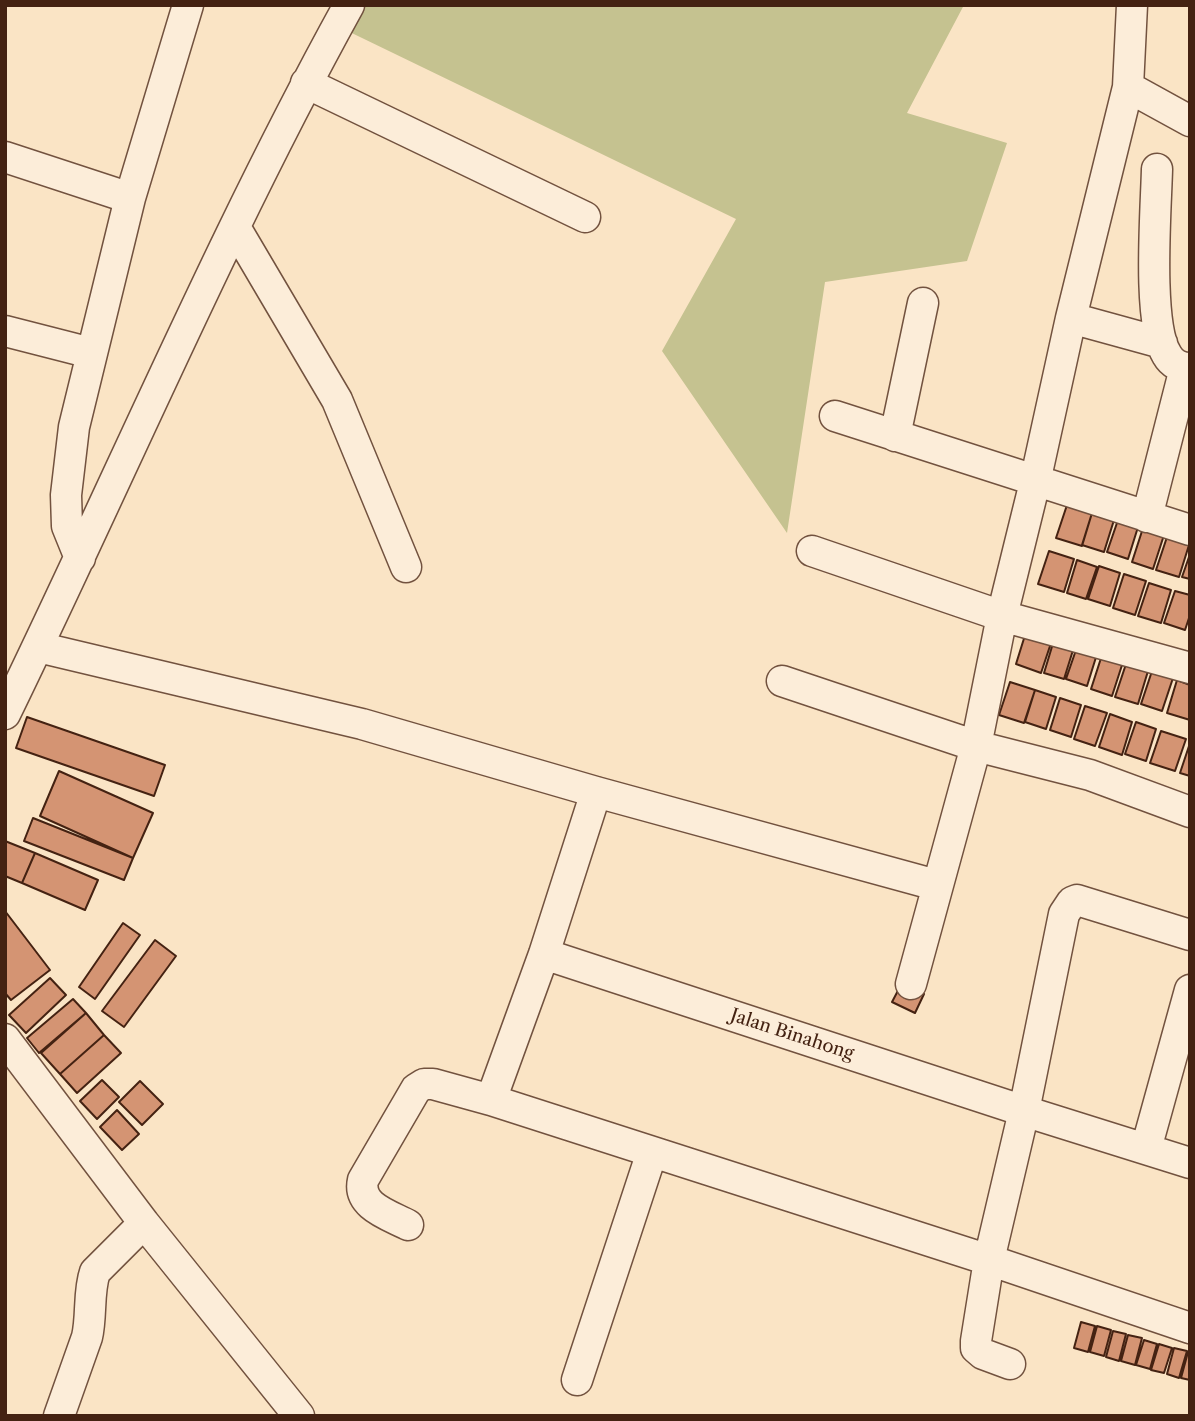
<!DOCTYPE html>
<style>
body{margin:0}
#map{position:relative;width:1195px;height:1421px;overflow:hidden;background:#fae4c5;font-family:"Libre Caslon Text",serif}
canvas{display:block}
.frame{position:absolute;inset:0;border:7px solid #442212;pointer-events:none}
</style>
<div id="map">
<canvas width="1195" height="1421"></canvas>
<div class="frame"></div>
</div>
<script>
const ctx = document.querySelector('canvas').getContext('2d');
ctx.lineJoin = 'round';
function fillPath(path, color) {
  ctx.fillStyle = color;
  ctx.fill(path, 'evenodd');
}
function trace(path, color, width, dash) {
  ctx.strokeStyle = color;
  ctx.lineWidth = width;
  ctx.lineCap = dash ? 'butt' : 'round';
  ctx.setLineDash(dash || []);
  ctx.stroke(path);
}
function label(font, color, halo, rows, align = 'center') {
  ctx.font = font + ' "Libre Caslon Text",serif';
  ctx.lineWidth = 6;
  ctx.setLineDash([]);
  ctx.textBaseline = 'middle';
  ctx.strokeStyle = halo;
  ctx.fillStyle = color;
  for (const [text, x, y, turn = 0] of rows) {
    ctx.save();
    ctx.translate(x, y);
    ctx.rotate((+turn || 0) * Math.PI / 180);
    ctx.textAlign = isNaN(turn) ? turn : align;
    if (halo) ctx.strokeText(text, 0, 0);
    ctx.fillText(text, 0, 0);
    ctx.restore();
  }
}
fillPath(new Path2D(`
 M338,5H964L907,113L1007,143L967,261L825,282L787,533L662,351L736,219L329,22Z`), '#c5c290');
const building = new Path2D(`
 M1067,505L1092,513L1082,546L1056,538Z
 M1092,513L1114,520L1104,552L1082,545Z
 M1118,520L1138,527L1128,559L1107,552Z
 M1143,528L1164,535L1153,569L1132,562Z
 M1167,537L1189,545L1179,577L1156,570Z
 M1049,551L1074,559L1064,592L1038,584Z
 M1190,554V579L1182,577Z
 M1077,560L1097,567L1086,599L1067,593Z
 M1099,566L1120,573L1110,606L1088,599Z
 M1124,574L1146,581L1135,615L1113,608Z
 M1149,583L1171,590L1161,623L1138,616Z
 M1175,591L1190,595V615L1185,630L1164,623Z
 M1026,632L1052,640L1041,673L1016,664Z
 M1054,640L1074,647L1064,679L1044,673Z
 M1077,647L1097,654L1087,686L1066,679Z
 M1102,655L1123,662L1112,696L1091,689Z
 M1126,664L1148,671L1138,704L1115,697Z
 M1152,671L1173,678L1162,711L1141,704Z
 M1177,680L1190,685V720L1167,713Z
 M1010,682L1035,690L1024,723L999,715Z
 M1035,690L1056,697L1046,729L1025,722Z
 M1060,698L1081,705L1071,737L1050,730Z
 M1085,706L1107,713L1095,746L1074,739Z
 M1110,714L1132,722L1122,755L1099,747Z
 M27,717L165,765L154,796L16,748Z
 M1136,722L1156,729L1146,761L1125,754Z
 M1161,731L1186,739L1175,771L1150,763Z
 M1190,743V776L1180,773Z
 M59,771L153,813L133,858L40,816Z
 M33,818L133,858L124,880L24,841Z
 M5,841L35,853L22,883L5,876Z
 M35,853L98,880L85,910L22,883Z
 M5,911L50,970L11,1000L5,993Z
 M123,923L140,935L95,999L79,987Z
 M155,940L176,956L124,1027L102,1011Z
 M50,978L66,995L26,1033L9,1015Z
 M902,983L924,994L915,1013L892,1002Z
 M73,999L86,1013L39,1053L27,1038Z
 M86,1013L104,1035L60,1074L41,1053Z
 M104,1035L121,1053L77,1093L60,1074Z
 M102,1080L119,1097L97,1119L80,1101Z
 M140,1081L163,1104L142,1125L119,1102Z
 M117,1110L139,1134L122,1150L100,1127Z
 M1081,1322L1095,1326L1088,1352L1074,1348Z
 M1097,1326L1111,1330L1104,1356L1090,1352Z
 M1113,1331L1126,1334L1119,1361L1106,1357Z
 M1128,1335L1142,1338L1135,1365L1121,1361Z
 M1144,1340L1157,1344L1150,1369L1136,1365Z
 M1159,1344L1172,1348L1164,1373L1151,1370Z
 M1174,1348L1187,1351L1179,1378L1167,1374Z
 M1188,1352L1190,1353V1380L1181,1378Z`);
fillPath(building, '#d49473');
trace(building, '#442212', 2);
const minor = new Path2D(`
 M306,83L585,217
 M1128,87L1190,121
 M5,157L130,198
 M1157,169C1156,210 1147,324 1167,355C1172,364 1181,368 1190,368
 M235,227L337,400L406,567
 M1071,318L1162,343
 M5,331L91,353
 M835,416L1190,530
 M895,436L923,303
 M1147,517L1185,368
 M812,551L1002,616L1190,668
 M80,558L67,526L66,495L74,427L130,198L188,5
 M38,647L362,724L596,792L936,885
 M782,681L976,746L1090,775L1190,812
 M5,714C120,478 222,235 349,5
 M596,792L544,954L491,1100L989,1260L1190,1328
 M544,954L1024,1111L1190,1163
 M911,984L976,746L1002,616L1035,482L1071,318L1128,87L1132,5
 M5,1039L144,1223L299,1416
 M1146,1149L1190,990
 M408,1225C389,1215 357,1206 363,1180L416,1089L424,1084H433L491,1100
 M1010,1364L983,1354L976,1348V1341L989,1260L1024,1111L1064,914L1072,902L1077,900L1190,935
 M577,1380L652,1152
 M59,1416L87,1337C92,1316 88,1292 95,1272L144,1223`);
trace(minor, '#72523f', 33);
trace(minor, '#fcedd9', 30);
label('18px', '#442212', '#fcedd9', [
 ["Jalan Binahong",792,1035,18]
]);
</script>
